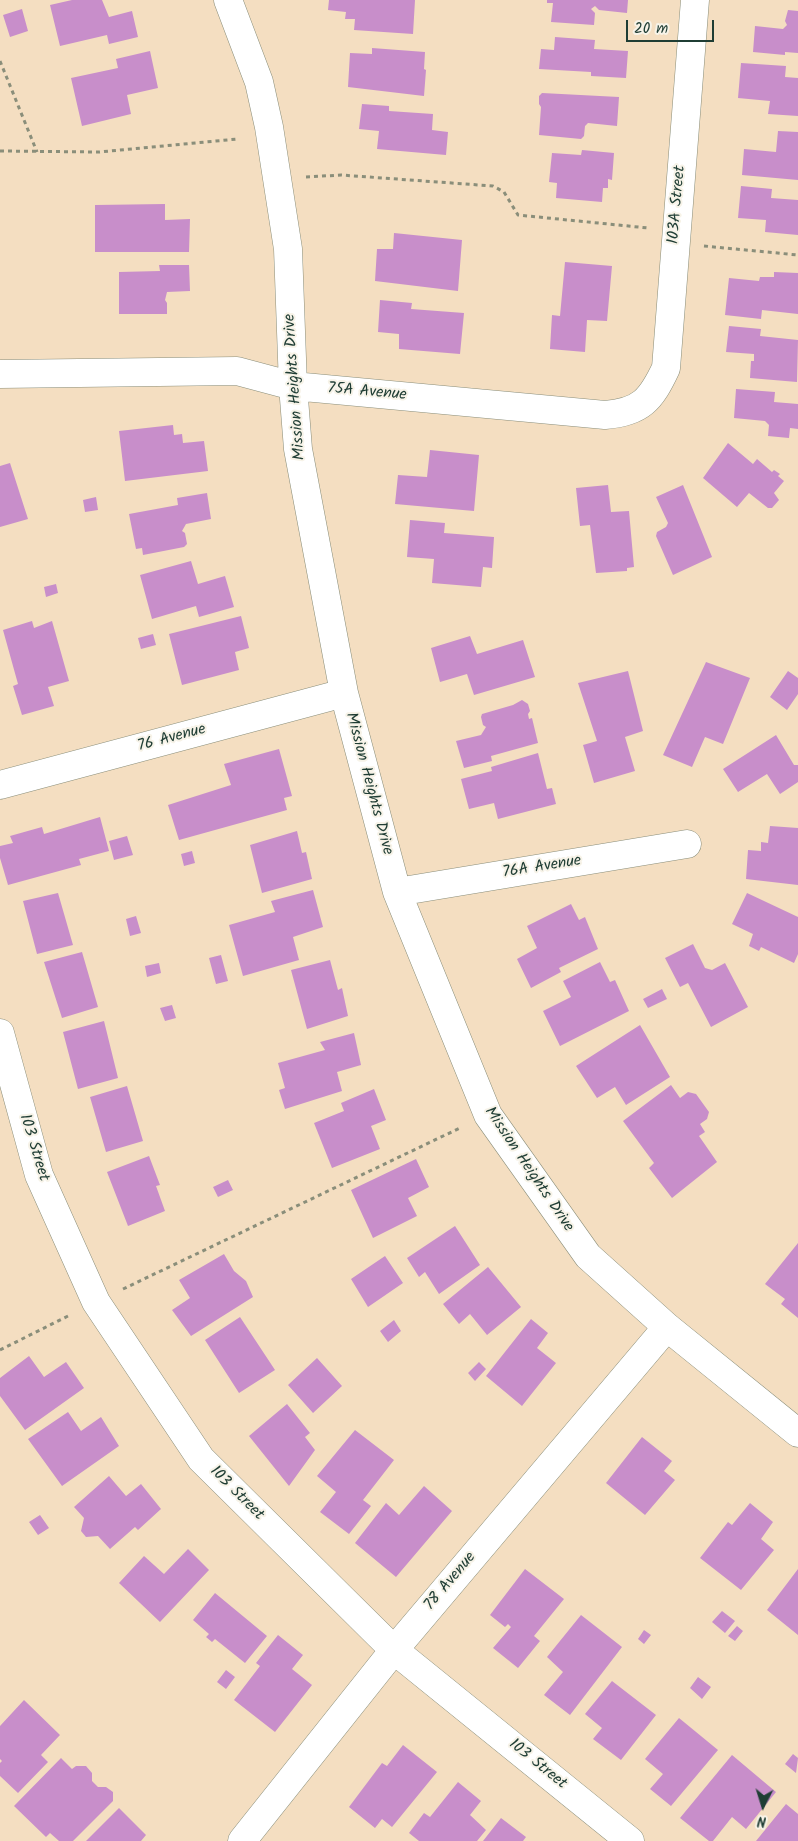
<!DOCTYPE html>
<style>
body{margin:0}
#map{position:relative;width:798px;height:1841px;overflow:hidden;background:#f4dec1;font-family:Kalam,sans-serif}
canvas{display:block}
.north{position:absolute;left:738px;top:1781px;width:50px;height:50px;-webkit-text-stroke:4px #f7f3e8;paint-order:stroke;rotate:185deg;font-size:14px;font-weight:700;line-height:20px;text-align:center;color:#1f3d34}
.north::after{content:'';display:block;margin:auto;width:18px;height:22px;background:#1f3d34;clip-path:polygon(50% 0,100% 100%,50% 72%,0 100%)}
.scale{position:absolute;left:626px;top:20px;width:88px;height:22px;box-sizing:border-box;border:2px solid #1f3d34;border-top:0;padding-left:6px;font-size:15px;line-height:18px;white-space:nowrap;color:#1f3d34;-webkit-text-stroke:4px #f7f3e8;paint-order:stroke}
</style>
<div id="map">
<canvas width="798" height="1841"></canvas>
<div class="north">N</div>
<div class="scale">20 m</div>
</div>
<script>
const ctx = document.querySelector('canvas').getContext('2d');
ctx.lineJoin = 'round';
function fillPath(path, color) {
  ctx.fillStyle = color;
  ctx.fill(path, 'evenodd');
}
function trace(path, color, width, dash) {
  ctx.strokeStyle = color;
  ctx.lineWidth = width;
  ctx.lineCap = dash ? 'butt' : 'round';
  ctx.setLineDash(dash || []);
  ctx.stroke(path);
}
function label(font, color, halo, rows, align = 'center') {
  ctx.font = font + ' Kalam,sans-serif';
  ctx.lineWidth = 4;
  ctx.setLineDash([]);
  ctx.textBaseline = 'middle';
  ctx.strokeStyle = halo;
  ctx.fillStyle = color;
  for (const [text, x, y, turn = 0] of rows) {
    ctx.save();
    ctx.translate(x, y);
    ctx.rotate((+turn || 0) * Math.PI / 180);
    ctx.textAlign = isNaN(turn) ? turn : align;
    if (halo) ctx.strokeText(text, 0, 0);
    ctx.fillText(text, 0, 0);
    ctx.restore();
  }
}
fillPath(new Path2D(`
 M72,0H102L109,17L132,11L138,37L109,44L107,35L60,46L50,5Z
 M329,0H415L413,34L354,30L355,19H345L346,12L328,10Z
 M547,0H628L627,13L599,10L595,6L591,9L595,13L594,25L551,22L553,3H547Z
 M22,9L28,31L10,37L3,15Z
 M788,10L798,11V53L785,52V55L753,52L755,26L783,29L787,25L785,21Z
 M555,37L595,40L594,49L628,51L626,78L591,76V72L539,69L541,49L554,50Z
 M372,48L425,52L424,69L426,70L424,96L348,87L350,53L372,54Z
 M150,51L158,88L127,95L131,114L82,126L71,78L118,68L116,59Z
 M741,63L786,66L785,77L798,78V116L768,114L770,101L738,98Z
 M542,93L619,97L617,126L588,123L585,126L584,136L581,139L539,135L541,107L539,104V96Z
 M362,104L389,106V111L433,114L432,130L448,132L446,155L377,149L379,131L359,129Z
 M778,131L798,132V180L742,175L744,149L776,152Z
 M582,150L614,153L612,180L608,179V188H603L602,202L556,198L557,183L549,182L552,153L581,155Z
 M741,186L772,189L771,198L798,200V235L765,232L766,220L738,218Z
 M165,204V220L190,219L189,252H95V205Z
 M394,233L462,240L458,291L375,281L377,249H393Z
 M565,262L612,266L607,321L587,320L585,352L550,349L552,315L560,316Z
 M159,265H189L190,291L167,292L165,300L167,303V314H119V272L160,271Z
 M774,272L798,273V314L762,310L761,319L725,315L729,278L759,281L760,277H774Z
 M380,300L412,303L411,309L464,313L460,354L399,349V334L378,332Z
 M729,326L761,329L760,336L798,340L797,382L750,378L751,361H754V354L726,352Z
 M736,389L775,392L774,402L798,404V429L790,428L789,438L768,436L769,425L765,421L734,418Z
 M173,425L174,435L182,434L183,443L204,441L208,471L125,481L119,431Z
 M728,443L753,464L757,459L772,472L774,470L780,474L778,476L784,481L774,493L779,500L772,508H768L749,493L737,507L703,478Z
 M430,450L479,455L474,511L395,504L398,475L427,477Z
 M10,463L28,519L0,527V466Z
 M608,485L611,512L629,511L634,567L627,568V571L596,573L590,525L580,526L576,488Z
 M683,485L712,557L673,575L656,536L657,532L666,527L668,523L656,497Z
 M207,493L211,519L186,524L182,531L185,533L187,544L184,547L143,555L142,548L136,549L129,514L178,505L177,498Z
 M96,497L98,510L85,512L83,500Z
 M410,520L445,523L444,533L494,537L492,568L483,567L481,587L432,583L434,559L407,557Z
 M191,561L198,584L225,576L234,607L199,617L196,606L152,619L140,575Z
 M56,584L58,593L46,597L44,587Z
 M241,616L249,648L235,652L239,670L182,685L169,634Z
 M32,621L34,628L52,621L69,681L48,687L54,706L22,715L13,686L18,684L3,630Z
 M153,634L156,645L141,649L138,638Z
 M470,636L477,654L523,640L535,677L474,695L467,674L440,682L431,648Z
 M706,662L750,678L723,744L705,737L692,767L663,755Z
 M628,671L643,731L625,737L635,771L594,783L583,745L597,741L578,683Z
 M788,671L798,678V694L787,710L770,697Z
 M522,700L528,704L530,711L528,714L529,719L532,718L538,743L491,756L492,761L464,768L456,741L481,735L486,727L483,725L481,717L482,714L513,705Z
 M776,735L794,765H798V782L780,794L767,774L738,792L723,769Z
 M279,749L292,796L284,798L287,810L179,840L168,805L231,785L224,764Z
 M538,753L547,789L552,788L556,804L498,819L494,803L469,809L461,779L492,771L491,767Z
 M100,817L109,851L79,859L81,865L8,885L0,858V846L13,843L10,836L42,827L44,834Z
 M770,826L798,828V885L746,879L748,850L761,851V842L768,843Z
 M297,831L302,853L306,852L312,879L262,893L250,845Z
 M127,836L133,855L114,860L109,841Z
 M192,851L195,863L184,866L181,854Z
 M313,890L323,927L293,937L299,960L243,976L229,925L275,912L271,901Z
 M58,893L73,945L37,954L23,901Z
 M747,893L798,917V954L794,963L761,947L759,951L749,946L753,934L732,924Z
 M571,904L579,920L585,917L598,949L559,968L561,972L531,988L517,959L537,948L527,926Z
 M136,916L141,933L130,936L126,919Z
 M693,944L705,968L712,970L725,963L748,1007L711,1027L688,983L680,987L665,958Z
 M82,952L98,1007L62,1018L44,962Z
 M221,955L228,981L216,984L209,958Z
 M330,960L338,990L342,988L348,1016L307,1029L291,970Z
 M600,962L610,982L615,980L629,1011L560,1046L543,1011L571,997L563,981Z
 M159,963L161,973L147,977L145,966Z
 M662,989L667,999L648,1008L643,999Z
 M172,1005L176,1018L165,1021L160,1008Z
 M104,1021L118,1078L78,1089L63,1032Z
 M640,1025L670,1077L626,1105L615,1087L597,1098L576,1066Z
 M354,1033L361,1065L337,1072L342,1091L285,1109L279,1090L285,1088L278,1063L325,1050L320,1042Z
 M671,1085L680,1098L688,1092L696,1094L709,1112L707,1119L700,1124L705,1132L699,1136L717,1162L672,1198L649,1168L654,1163L623,1121Z
 M127,1086L143,1141L106,1152L90,1097Z
 M374,1089L386,1120L371,1126L380,1149L332,1168L314,1123L344,1111L341,1103Z
 M149,1156L160,1185L156,1186L165,1211L128,1226L107,1172Z
 M416,1159L429,1187L408,1198L417,1216L373,1238L351,1190Z
 M228,1180L233,1190L218,1197L213,1187Z
 M455,1226L480,1265L439,1294L425,1272L419,1277L407,1258Z
 M798,1243V1318L781,1304L785,1299L765,1284Z
 M224,1254L234,1271L246,1281L253,1297L191,1336L172,1310L190,1298L179,1280Z
 M385,1256L403,1283L368,1307L351,1279Z
 M488,1267L521,1307L487,1335L470,1314L459,1324L443,1304Z
 M240,1317L275,1370L239,1393L205,1340Z
 M531,1319L548,1333L537,1348L556,1363L522,1406L486,1376Z
 M394,1320L401,1331L388,1342L380,1331Z
 M29,1356L44,1377L66,1362L84,1388L25,1430L0,1396V1378Z
 M317,1358L342,1386L313,1413L288,1385Z
 M479,1362L486,1369L475,1381L468,1373Z
 M287,1404L310,1433L305,1437L315,1450L289,1486L249,1436Z
 M68,1412L81,1431L101,1417L119,1446L62,1486L28,1439Z
 M355,1430L394,1460L363,1500L371,1506L349,1534L320,1512L336,1492L317,1476Z
 M642,1437L672,1461L664,1471L675,1480L645,1515L606,1483Z
 M109,1476L126,1496L141,1484L161,1509L138,1530L135,1527L110,1549L98,1536L86,1537L81,1531L84,1518L74,1507Z
 M424,1486L452,1511L396,1577L355,1543L386,1503L399,1515Z
 M750,1503L773,1522L761,1539L774,1550L741,1590L700,1558L728,1522L732,1525Z
 M40,1515L49,1528L38,1535L29,1522Z
 M188,1549L209,1570L160,1622L119,1583L144,1556L164,1574Z
 M525,1569L564,1599L534,1636L540,1641L518,1668L493,1648L511,1627L508,1624L505,1627L490,1615Z
 M798,1569V1635L767,1610Z
 M215,1593L267,1636L245,1663L215,1639L212,1642L206,1637L209,1634L193,1620Z
 M722,1611L735,1621L725,1633L712,1622Z
 M581,1615L622,1647L570,1715L544,1695L563,1672L547,1657Z
 M737,1626L743,1631L735,1641L728,1636Z
 M644,1630L651,1635L644,1644L638,1639Z
 M278,1635L303,1655L292,1669L312,1685L275,1732L234,1700L260,1666L256,1663Z
 M226,1670L235,1677L226,1689L217,1682Z
 M698,1677L711,1687L702,1699L690,1688Z
 M612,1681L656,1715L621,1760L593,1739L602,1728L585,1714Z
 M24,1700L60,1735L41,1755L48,1762L18,1793L0,1776V1763L2,1761L0,1759V1726Z
 M679,1718L718,1750L671,1806L650,1789L663,1774L645,1759Z
 M403,1745L437,1772L392,1827L382,1819L375,1828L349,1807L382,1763L387,1766Z
 M793,1754L798,1758L796,1773L785,1764Z
 M732,1755L776,1792L746,1829L732,1817L713,1841H709L680,1818Z
 M61,1758L72,1769L76,1766H86L92,1773V1781L98,1787H106L113,1792V1801L73,1841H59L50,1833L46,1837L14,1806Z
 M458,1782L481,1801L470,1815L486,1830L477,1841H419L409,1833L424,1813L430,1817Z
 M786,1804L798,1814V1841H756Z
 M119,1808L146,1835L141,1841H86Z
 M501,1818L526,1837L523,1841H483Z`), '#c88eca');
const minor = new Path2D(`
 M228,0L259,82L269,127L288,249L293,386L298,449L344,693L397,892L488,1115L588,1256L667,1327L798,1433
 M0,374L237,371L293,386L605,415C641,412 651,400 666,368L695,0
 M0,785L344,693
 M397,892L687,844
 M0,1033L39,1175L96,1302L201,1459L394,1650L630,1841
 M242,1841L394,1650L667,1327`);
trace(minor, '#8a8e7a', 29);
trace(new Path2D(`
 M0,61L37,152
 M0,151L99,152L237,139
 M306,177L341,175L493,186L504,192L518,215L648,228
 M704,246L798,255
 M123,1289L462,1127
 M0,1350L70,1315`), '#8a8e7a', 3, [4, 4]);
trace(minor, '#fff', 28);
label('16px', '#1f3d34', '#f7f3e8', [
 ["103A Street",678,205,-85],
 ["Mission Heights Drive",296,387,-94],
 ["75A Avenue",367,393,5],
 ["76 Avenue",172,739,-15],
 ["Mission Heights Drive",368,784,75],
 ["76A Avenue",542,868,-9],
 ["103 Street",33,1148,73],
 ["Mission Heights Drive",528,1170,56],
 ["103 Street",236,1494,45],
 ["78 Avenue",451,1582,-50],
 ["103 Street",537,1765,39]
]);
</script>
